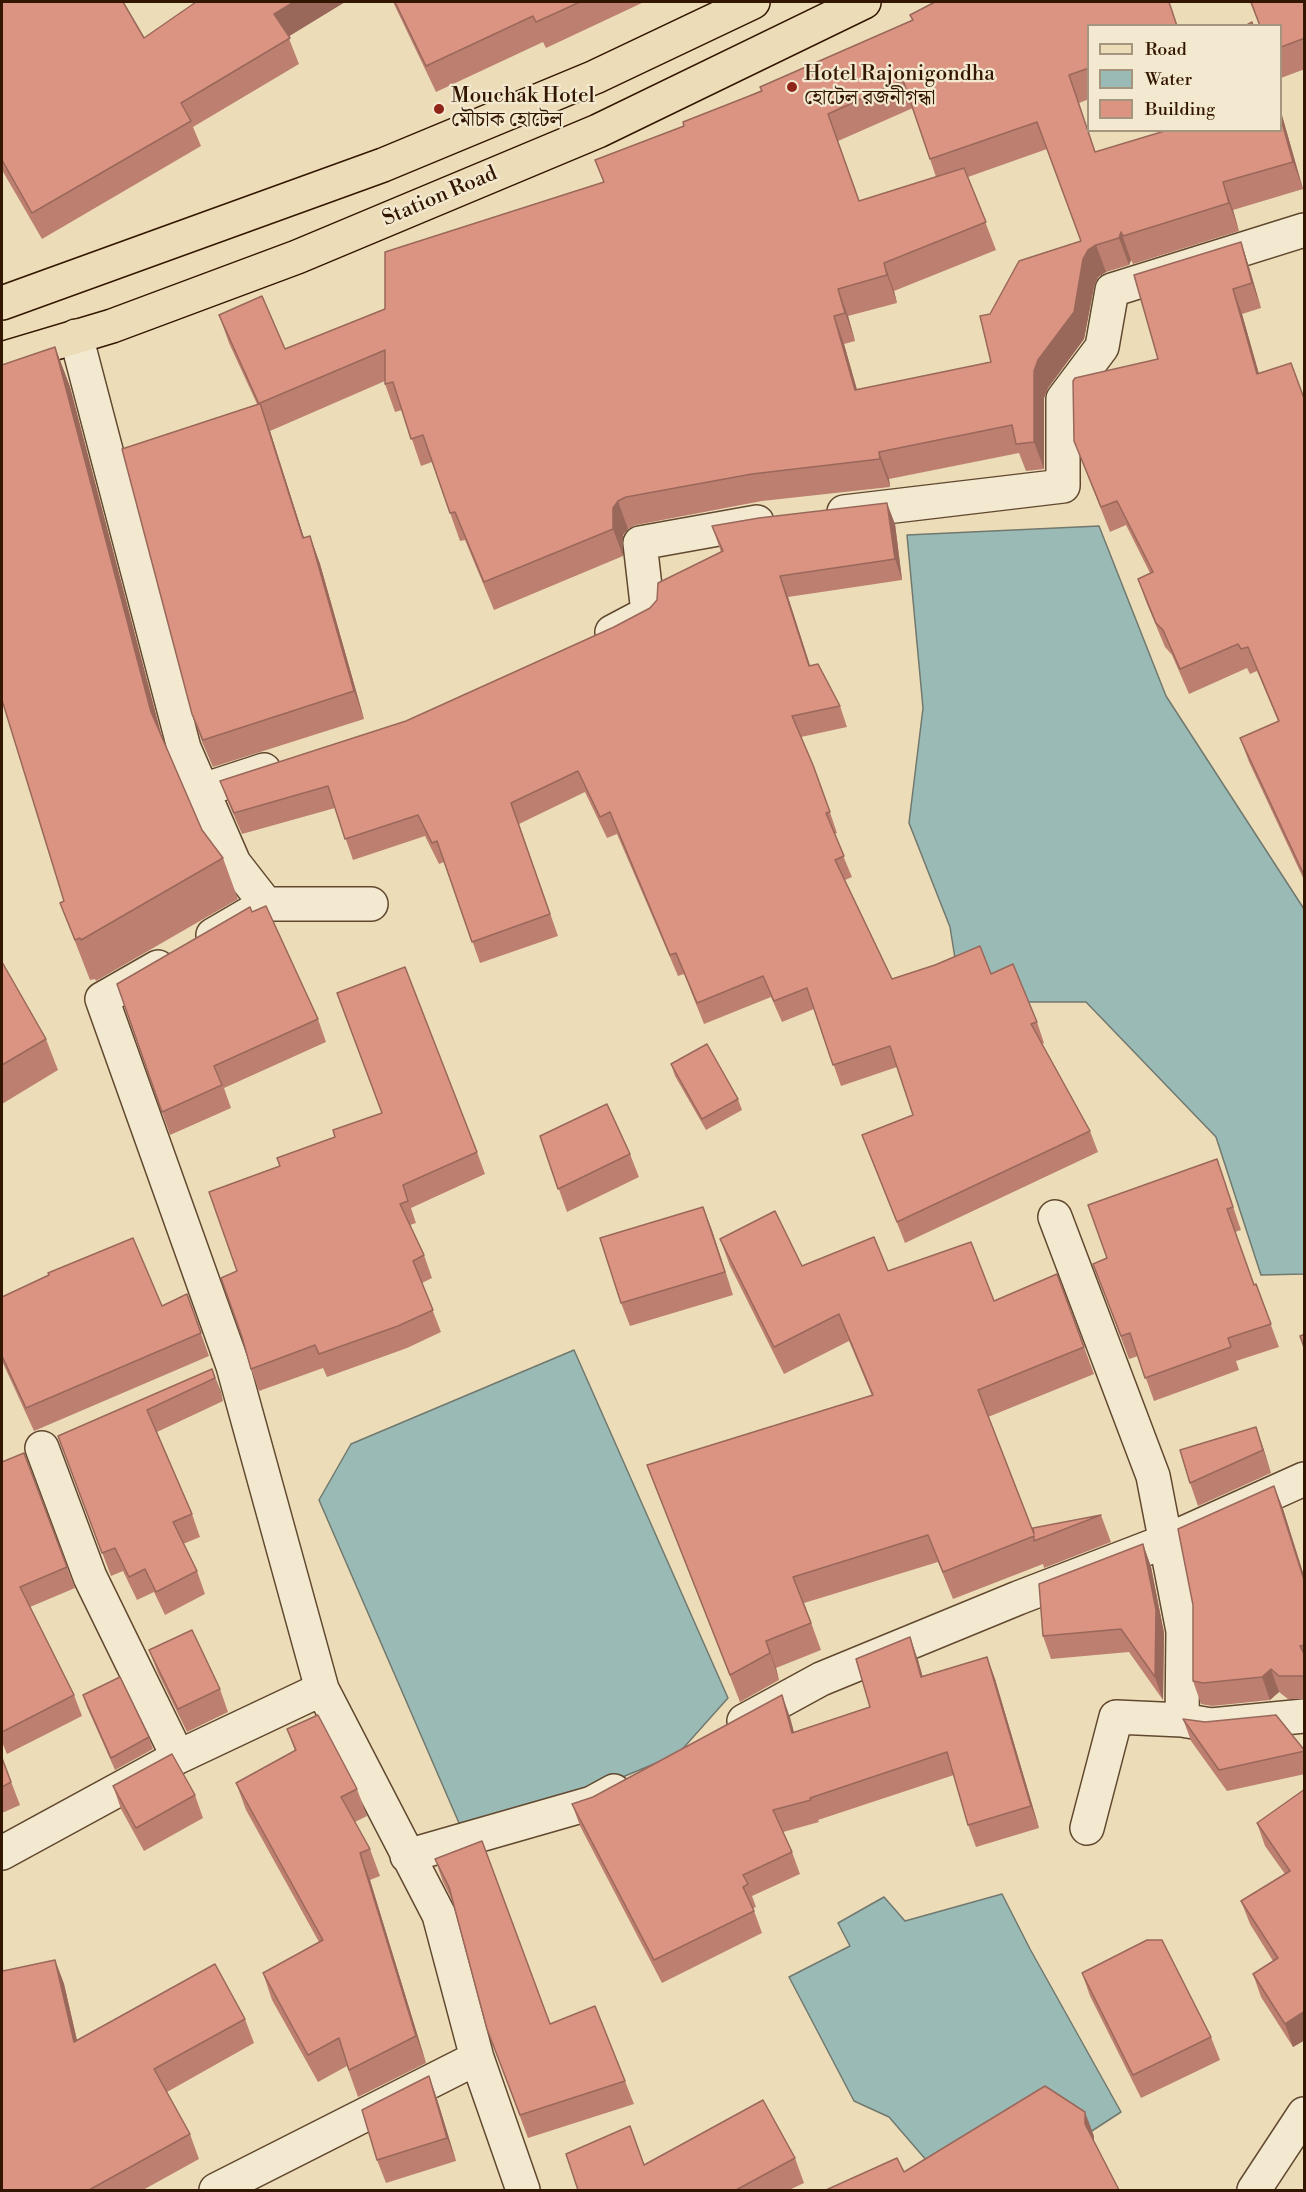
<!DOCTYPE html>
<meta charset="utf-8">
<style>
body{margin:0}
#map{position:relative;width:1306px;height:2192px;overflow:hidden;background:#ecddb8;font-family:"Libre Bodoni",serif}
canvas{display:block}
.frame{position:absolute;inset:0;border:3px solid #331601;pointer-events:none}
.legend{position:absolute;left:1087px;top:24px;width:195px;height:108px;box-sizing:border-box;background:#f3e9d1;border:2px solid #a6957e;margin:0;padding:8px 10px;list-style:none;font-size:18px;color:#331601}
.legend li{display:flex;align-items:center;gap:12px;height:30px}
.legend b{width:30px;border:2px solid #a6957e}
</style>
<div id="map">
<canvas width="1306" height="2192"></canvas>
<div class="frame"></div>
<ul class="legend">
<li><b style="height:8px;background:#ecddb8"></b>Road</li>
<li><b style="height:16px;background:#9abab6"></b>Water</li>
<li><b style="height:16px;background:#dc9482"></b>Building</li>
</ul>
</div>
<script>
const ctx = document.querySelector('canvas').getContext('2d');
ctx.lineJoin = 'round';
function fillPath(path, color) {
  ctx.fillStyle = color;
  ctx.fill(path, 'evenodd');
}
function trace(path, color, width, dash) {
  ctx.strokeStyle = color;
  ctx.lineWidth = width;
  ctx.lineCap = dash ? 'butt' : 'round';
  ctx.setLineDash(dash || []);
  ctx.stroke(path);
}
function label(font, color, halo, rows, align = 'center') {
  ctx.font = font + ' "Libre Bodoni","Noto Serif Bengali",serif';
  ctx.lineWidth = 4.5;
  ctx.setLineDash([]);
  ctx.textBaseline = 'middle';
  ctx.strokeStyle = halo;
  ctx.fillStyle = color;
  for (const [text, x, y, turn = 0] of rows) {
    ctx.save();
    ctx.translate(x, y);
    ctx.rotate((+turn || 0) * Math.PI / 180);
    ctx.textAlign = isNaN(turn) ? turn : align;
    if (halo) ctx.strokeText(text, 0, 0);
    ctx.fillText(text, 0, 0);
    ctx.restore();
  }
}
const water = new Path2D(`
 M1099,526L1166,696L1304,909V1274L1261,1275L1216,1137L1086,1002H1015L958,977L950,927L909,823L923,708L907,535Z
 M574,1350L728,1698L678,1754L507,1825L459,1823L319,1500L351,1444Z
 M1002,1894L1030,1949L1121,2112L1001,2190H952L889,2117L854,2101L789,1977L850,1946L838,1923L884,1897L905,1921Z`);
fillPath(water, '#9abab6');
trace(water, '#71786e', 1.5);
const minor = new Path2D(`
 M76,336L184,748L234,863L266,904H371
 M844,512L1063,486V399L1102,347L1112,290L1304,230
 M612,632L648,613L640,543L757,522
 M203,790L264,770
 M213,935L266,904
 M1055,1217L1153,1476L1183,1631L1182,1720L1211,1725L1304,1716
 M42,1448L90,1577L178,1757
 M322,1689L439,1915L477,2058L523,2190
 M744,1721L821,1679L1018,1598L1166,1541L1304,1479
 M1087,1828L1116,1717L1182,1720
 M2,1853L178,1757L322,1689L233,1366L102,999L158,967
 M407,1856L592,1803L614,1791
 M216,2190L477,2058`);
const tertiary = new Path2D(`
 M1254,2190L1304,2114`);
const primary = new Path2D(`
 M2,303L383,165L595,77L753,2
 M2,359L112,326L297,257L598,131L864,2`);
trace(minor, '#61482f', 36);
trace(tertiary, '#61482f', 36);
trace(primary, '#331601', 36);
trace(minor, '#f3e9d1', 33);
trace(tertiary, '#f3e9d1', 33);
trace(primary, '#ecddb8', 33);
fillPath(new Path2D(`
 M2,2L144,38L196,2H345L288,36L299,64L193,127L201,146L42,239L2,170Z
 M393,2H644L546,48L543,42L436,92Z
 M1250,2H1305V69L1281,78V26H1260Z
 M910,15L1089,26V99L1079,103L1095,152L1281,130V112L1303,189L1233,210L1239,231L1133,264L1131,260L1129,265L1106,272L1098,277L1094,287L1084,339L1048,388L1044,398V469L1026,471L1019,453L889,479L890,487L762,501L636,525L628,529L623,535V556L494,610L465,540L460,541L432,462L421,466L402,410L395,412L385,384V381L270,431L304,538L310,536L320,564L364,719L213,767L202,742L192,714L257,404L229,343L219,315L285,349L385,309L603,182L684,126L912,20ZM913,108L936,177L859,201L838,141ZM1047,149L1081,241L990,314L991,362L857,390L844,344L855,341L848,316L897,303L894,291L996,250L968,177Z
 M1241,242L1249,267L1261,308L1242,314L1259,374L1305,400V882L1249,762L1240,738L1278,721L1257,671L1250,674L1247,668L1189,694L1172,655L1165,647L1147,604L1138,579L1150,573L1126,525L1110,532L1074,441L1158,359Z
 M55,347L70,387L162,737L202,830L223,858L238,899L96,981L95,979L90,980L60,903L64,901Z
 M895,524L902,580L788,597L810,666L840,706L847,727L801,737L821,786L837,833L834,834L852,877L845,880L892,979L991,974L1037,1022L1044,1043L1042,1044L1090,1131L1098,1152L905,1243L862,1135L913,1115L897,1067L841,1086L814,1009L782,1022L771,997L704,1024L684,974L678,976L617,834L607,838L585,792L519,824L558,936L480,963L444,862L439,864L425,836L353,860L335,808L242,834L228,802L220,781L406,721L614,627L650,608L721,552L712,526Z
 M252,912L318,1019L326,1042L224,1088L231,1108L170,1135L117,984Z
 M2,962L46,1039L58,1070L2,1104Z
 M671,1064L738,1099L742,1110L706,1130L675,1076Z
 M540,1136L630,1154L639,1177L567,1212Z
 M477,1152L485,1174L411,1208L416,1223L410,1225L424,1255L432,1278L422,1283L441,1332L407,1348L327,1377L323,1368L259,1391L251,1369L237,1271L209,1192Z
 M1217,1159L1241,1230L1235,1232L1254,1285L1256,1284L1279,1347L1236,1361L1239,1370L1154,1401L1138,1356L1129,1359L1093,1264L1107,1258Z
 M703,1207L733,1295L630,1326L621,1303Z
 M720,1239L802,1266L888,1271L994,1301L1057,1274L1094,1374L988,1417L1034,1534L1101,1515L1111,1542L1044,1568L1043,1564L953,1599L938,1562L804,1603L821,1650L776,1668L779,1680L740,1702L647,1465L872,1396L849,1341L784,1374L730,1266Z
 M49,1275L162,1306L187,1294L209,1356L34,1431L2,1361V1297Z
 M212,1369L223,1401L157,1432L192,1514L200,1537L183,1544L197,1571L205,1594L165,1615L154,1592L137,1600L123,1571L111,1576L58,1436Z
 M1256,1427L1271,1473L1198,1506L1190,1483Z
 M24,1453L75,1588L30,1607L74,1695L82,1716L7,1754L2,1742V1462Z
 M1274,1486L1283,1509L1305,1579V1699H1288L1279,1692L1270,1700L1212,1706L1201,1704L1193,1681Z
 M1143,1544L1151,1567L1164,1633L1163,1700L1129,1652L1051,1659L1043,1636Z
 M149,1650L220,1689L228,1712L187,1732L158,1673Z
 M987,1657L995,1679L1039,1828L976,1847L968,1825L954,1775L818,1820L819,1822L783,1832L792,1852L800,1874L752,1896L756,1907L753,1908L762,1933L662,1983L580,1826L572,1804L593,1797L782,1695L794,1733L870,1707L918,1660L922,1676Z
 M83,1695L149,1737L153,1749L115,1770L87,1707Z
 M1183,1719L1205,1722L1305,1751V1774L1227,1791L1191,1741Z
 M287,1729L357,1789L367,1816L355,1822L370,1849L380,1876L370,1880L426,2063L358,2097L347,2066L318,2082L272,2000L263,1973L319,1942L246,1810L236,1783L295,1751Z
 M2,1758L20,1805L2,1813Z
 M113,1786L195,1795L203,1818L144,1851L121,1809Z
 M1305,1789V2040L1293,2047L1261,1997L1253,1974L1273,1961L1250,1924L1241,1901L1285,1874L1265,1846L1257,1823Z
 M435,1859L550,2024L625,2081L634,2104L528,2138L487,2029L452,1900L443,1882Z
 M55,1960L64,1984L77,2040L245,2019L254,2043L167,2092L190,2134L199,2159L143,2190H2L3,1971Z
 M1082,1973L1211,2037L1220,2060L1141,2098L1090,1996Z
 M429,2076L437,2099L456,2161L386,2183L377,2160Z
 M795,2158L804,2183L789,2190H578L644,2164Z`), '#bd7f70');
fillPath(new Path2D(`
 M294,2H345L283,40L274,14Z
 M1281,112L1303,189L1293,162L1281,119Z
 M1223,182L1233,210L1239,231L1229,203Z
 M1121,232L1131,260L1129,265L1119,238Z
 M1241,242L1249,267L1261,308L1252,283Z
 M1096,245L1106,272L1098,277L1094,287L1084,339L1048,388L1044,398V469L1034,442V371L1038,360L1083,259L1088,250Z
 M884,263L894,291L897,303L887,275Z
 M838,289L848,316L855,341L845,313Z
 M1233,289L1242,314L1266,399L1257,374Z
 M834,316L844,344L865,418L855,390Z
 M55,347L70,387L166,753L151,712Z
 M260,403L270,431L313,566L303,538Z
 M879,452L889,479L890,487L880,459Z
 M618,501L628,529L623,535V556L613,529V508Z
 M887,503L895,524L902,580L895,559Z
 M310,536L320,564L364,719L354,691Z
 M780,576L788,597L817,687L809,666Z
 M703,1207L712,1230L733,1295L725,1272Z
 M212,1369L221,1392L223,1401L215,1378Z
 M1256,1427L1264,1450L1271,1473L1263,1450Z
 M1274,1486L1283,1509L1305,1579V1583Z
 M1143,1544L1151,1567L1164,1633L1163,1700L1155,1677Z
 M910,1637L918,1660L929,1699L921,1677Z
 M766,1641L776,1668L779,1680Z
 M987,1657L995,1679L1039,1828L1031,1806Z
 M1271,1669L1279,1692L1270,1700L1262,1677Z
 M782,1695L790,1717L800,1755L792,1733Z
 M360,1853L370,1880L426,2063L416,2036Z
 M55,1960L64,1984L83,2067L74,2042Z
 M1305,2011V2040L1293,2047L1285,2024Z
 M429,2076L437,2099L456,2161L447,2138Z
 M1085,2112L1094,2136V2148L1085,2124Z`), '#9a685b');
const building = new Path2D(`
 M2,2H123L144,38L196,2H294L274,14L290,38L181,103L191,121L32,213L2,160Z
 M395,2H580L536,22L533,16L426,66Z
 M935,2H1169L1177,26H1089V68L1069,75L1095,152L1168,130H1281V119L1293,162L1223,182L1229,203L1123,236L1121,232L1119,238L1096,245L1088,250L1083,259L1074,312L1038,360L1034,371V442L1016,444L1012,425L879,452L880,459L752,474L626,497L618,501L613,508V529L484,582L455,512L450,513L423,435L411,439L393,382L385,384V350L260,403L303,538L310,536L354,691L203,740L192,714L122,449L259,404L219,315L262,296L285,349L385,309V252L604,182L595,160L684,126L683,122L762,91L760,87L913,20L910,15ZM903,80L930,159L1037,122L1081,241L1019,261L990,314L980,316L991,362L855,390L834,316L845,313L838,289L887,275L884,263L986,222L964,168L859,201L828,114Z
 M1251,2H1305V38L1281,47V26H1260Z
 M1252,22L1253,26H1245Z
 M1241,242L1252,283L1233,289L1257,374L1291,363L1305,401V877L1240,738L1279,721L1248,647L1241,649L1238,644L1180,669L1163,630L1156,623L1138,579L1153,572L1117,501L1101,507L1074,441L1073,381L1075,378L1158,359L1134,275Z
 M55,347L151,712L202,830L223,858L81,940L80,938L75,940L60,903L64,901L2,700V365Z
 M887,503L895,559L780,576L809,666L818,664L840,706L792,716L813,765L830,812L826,813L844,856L835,860L892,979L935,965L980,946L991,974L1013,964L1037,1022L1031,1024L1090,1131L897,1222L862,1135L913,1115L890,1046L833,1065L807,988L774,1001L763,976L697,1003L676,953L670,955L610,812L600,817L578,771L511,803L550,914L472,942L437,841L432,843L418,815L345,839L328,786L234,813L220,781L406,721L614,627L650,608L657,600L658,583L723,551L712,526L759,518Z
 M266,906L318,1019L214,1066L222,1085L162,1112L117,984L250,907L252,912Z
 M2,962L46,1039L2,1065Z
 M405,967L477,1152L403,1185L408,1201L400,1204L424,1255L413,1261L433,1310L398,1326L319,1354L315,1345L251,1369L242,1337L221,1278L237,1271L209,1192L280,1166L277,1158L335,1137L333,1130L382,1113L337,993Z
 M707,1044L738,1099L702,1119L671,1064Z
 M607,1104L630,1154L558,1189L540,1136Z
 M1217,1159L1233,1207L1227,1209L1254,1285L1256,1284L1271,1324L1228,1338L1231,1347L1145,1378L1130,1333L1121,1336L1093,1264L1107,1258L1088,1205Z
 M703,1207L725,1272L621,1303L600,1238Z
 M775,1211L802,1266L874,1237L888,1271L971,1242L994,1301L1057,1274L1084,1347L978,1390L1034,1534L1033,1528L1101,1515L1034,1541V1536L943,1572L928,1535L793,1577L811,1623L766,1641L770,1653L730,1675L647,1465L873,1395L839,1314L774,1347L720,1239Z
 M133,1238L162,1306L187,1294L201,1333L26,1408L2,1356V1297L49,1275L48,1273Z
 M1305,1334V1350L1300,1336Z
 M212,1369L215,1378L147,1410L192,1514L173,1522L197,1571L156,1592L145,1569L129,1577L115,1548L102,1553L58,1436Z
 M1256,1427L1263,1450L1190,1483L1180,1450Z
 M24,1453L67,1567L20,1587L74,1695L2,1732V1462Z
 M1274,1486L1305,1583V1645L1300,1646L1305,1656V1677L1303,1676H1279L1271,1669L1262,1677L1203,1683L1193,1681V1605L1178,1529Z
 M1143,1544L1156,1610L1155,1677L1121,1629L1043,1636L1039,1584Z
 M192,1630L220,1689L178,1709L149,1650Z
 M910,1637L921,1677L987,1657L1031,1806L968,1825L947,1752L810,1798L811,1800L773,1810L792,1852L743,1875L748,1884L743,1887L754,1911L654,1960L572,1804L593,1797L782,1695L792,1733L870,1707L856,1659Z
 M120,1677L149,1737L111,1758L83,1695Z
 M318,1715L357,1789L341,1797L370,1849L360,1853L416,2036L349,2070L339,2038L308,2055L263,1973L323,1940L236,1783L296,1750L287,1729Z
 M1276,1715L1305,1751L1219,1770L1183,1719L1205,1722Z
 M172,1754L195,1795L136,1828L113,1786Z
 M2,1758L11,1782L2,1787Z
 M1305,1789V2011L1285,2024L1253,1974L1278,1958L1241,1901L1290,1871L1257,1823Z
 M482,1841L550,2024L595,2006L625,2081L520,2115L487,2029L449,1887L435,1859Z
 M1147,1940H1162L1211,2037L1133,2075L1082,1973Z
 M55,1960L74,2042L215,1964L245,2019L154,2069L190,2134L89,2190H2V1968L3,1971Z
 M429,2076L447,2138L377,2160L362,2110Z
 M1045,2086L1085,2112V2124L1119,2190H826L897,2158L904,2172Z
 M763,2100L795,2158L736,2190H578L566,2154L630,2126L644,2165Z`);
fillPath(building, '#dc9482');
trace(building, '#9a685b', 1.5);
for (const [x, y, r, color] of [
 [792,87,6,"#8f2418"],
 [439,109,6,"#8f2418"]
]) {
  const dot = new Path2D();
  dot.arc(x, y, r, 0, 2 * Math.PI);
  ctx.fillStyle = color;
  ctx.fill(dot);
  trace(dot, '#f3e9d1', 2);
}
label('21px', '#331601', '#f3e9d1', [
 ["Hotel Rajonigondha",804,75],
 ["হোটেল রজনীগন্ধা",804,99],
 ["Mouchak Hotel",451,97],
 ["মৌচাক হোটেল",451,121]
], 'left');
label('21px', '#331601', '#f3e9d1', [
 ["Station Road",440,197,-23]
]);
</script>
